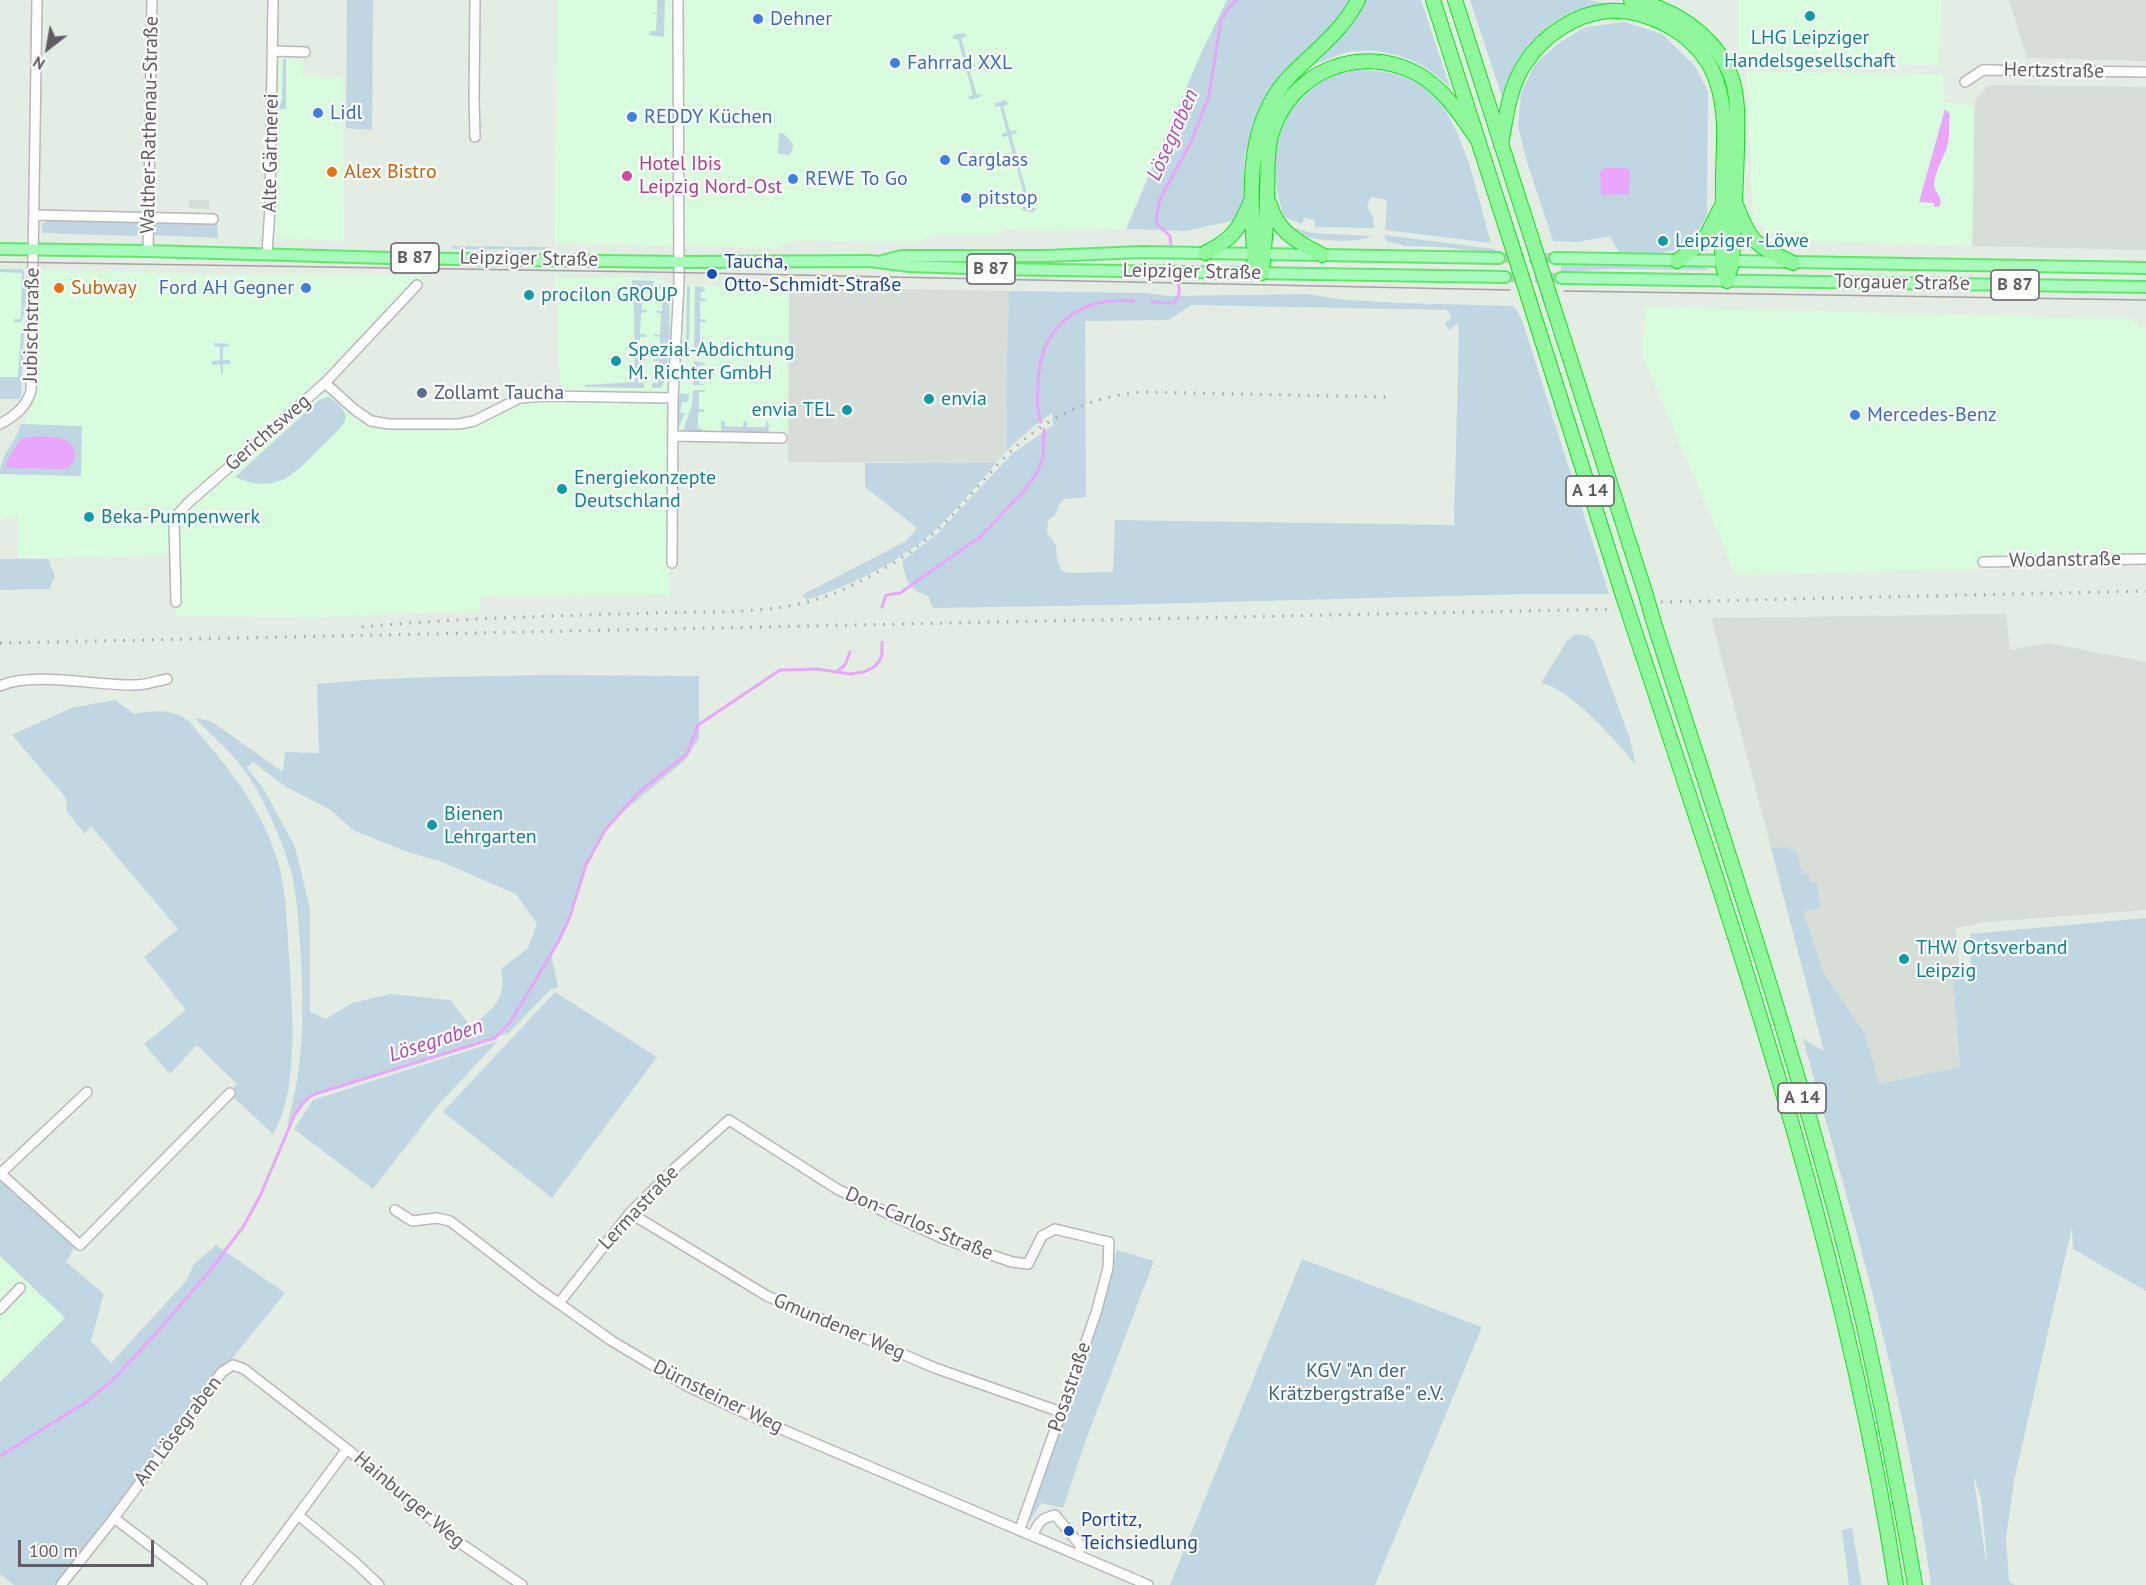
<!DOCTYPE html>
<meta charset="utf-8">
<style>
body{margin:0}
#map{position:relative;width:2146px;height:1585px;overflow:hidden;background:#e3ede4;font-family:"PT Sans",sans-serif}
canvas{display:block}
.north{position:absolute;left:18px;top:18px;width:60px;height:60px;-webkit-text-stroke:4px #fff;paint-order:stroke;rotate:211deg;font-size:16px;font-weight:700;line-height:24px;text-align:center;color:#625b63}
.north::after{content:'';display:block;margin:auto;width:21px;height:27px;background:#625b63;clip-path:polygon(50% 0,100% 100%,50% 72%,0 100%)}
.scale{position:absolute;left:18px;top:1540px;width:136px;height:27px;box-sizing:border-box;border:3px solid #625b63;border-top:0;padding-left:8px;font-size:18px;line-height:21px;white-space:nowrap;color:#625b63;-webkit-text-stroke:4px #fff;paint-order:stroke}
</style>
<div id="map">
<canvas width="2146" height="1585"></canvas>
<div class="north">N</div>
<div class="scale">100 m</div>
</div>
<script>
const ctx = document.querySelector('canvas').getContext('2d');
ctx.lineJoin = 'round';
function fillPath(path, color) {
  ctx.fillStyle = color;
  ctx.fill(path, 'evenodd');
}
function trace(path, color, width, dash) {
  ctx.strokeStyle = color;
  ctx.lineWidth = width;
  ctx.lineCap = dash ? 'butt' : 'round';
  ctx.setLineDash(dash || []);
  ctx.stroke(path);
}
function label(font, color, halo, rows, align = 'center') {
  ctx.font = font + ' "PT Sans",sans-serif';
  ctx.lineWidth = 4.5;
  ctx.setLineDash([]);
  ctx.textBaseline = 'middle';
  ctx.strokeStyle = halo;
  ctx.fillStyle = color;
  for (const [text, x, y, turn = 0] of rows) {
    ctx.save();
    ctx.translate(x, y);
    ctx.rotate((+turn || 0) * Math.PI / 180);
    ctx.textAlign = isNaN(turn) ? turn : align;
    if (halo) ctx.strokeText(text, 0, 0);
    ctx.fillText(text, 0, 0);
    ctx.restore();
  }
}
fillPath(new Path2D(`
 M557,0H1227L1202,51L1126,229L1036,231L1007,229L992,234H937L915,242L797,240L775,248L555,243Z
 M1739,0H1941L1939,65L1739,62Z
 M268,58L303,59V76L343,77L344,241L266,238Z
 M1747,71L1943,75L1944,103L1974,105L1972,246L1784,241L1753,220Z
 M0,268L23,269L26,280L22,386L0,385Z
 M41,270L228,275H425L414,293L325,383L367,421L455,425L512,402L561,396L555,277L653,278L677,284L761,288L789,287L788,439L672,436L669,595L480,596V611L314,617L176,616L175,555L18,558V517L0,520V474L80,476L82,426L21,424L33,406L35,346Z
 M1645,307L2131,319L2140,326H2146V565L1736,575L1643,357Z
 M0,1256L66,1318L0,1382Z`), '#d9fcde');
fillPath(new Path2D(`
 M2009,0H2146V61L2027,58Z
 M1989,85L2146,87V250L1972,246L1975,100Z
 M189,200H209V209L189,208Z
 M789,287L1009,291L1006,391L1007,450L996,463L788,462Z
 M2006,614L2010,650L2048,643L2146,662V910L1987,922L1956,928L1959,967L1952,968L1960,1067L1879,1084L1824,1051L1711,618Z`), '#d7ded8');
fillPath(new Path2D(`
 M347,0H373L372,130L346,128Z
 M657,0H665L664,37L649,35L650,31H656L657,14L650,13L657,12Z
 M1227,0H1352L1252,136L1245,155L1243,202L1237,220L1185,231L1126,229L1202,51Z
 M1366,0H1421L1450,87C1443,81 1436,75 1428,69C1406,55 1371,46 1345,53C1335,56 1324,61 1314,65L1339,39Z
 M1470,0H1588L1606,3L1605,6C1595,8 1582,8 1572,12C1536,29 1512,60 1502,97Z
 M1624,22L1662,34L1695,66L1708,91L1707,215L1700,228L1691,236L1696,241C1666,256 1651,254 1619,253L1610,236L1577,242L1553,241L1526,159L1518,126L1521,93L1535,64L1560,42L1586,27Z
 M964,33L967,36L961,39L969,64L974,63L975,66L969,69L977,95L982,94L980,97L970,100L968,97L973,95L966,69H960V66L965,65L958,39H952L954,35Z
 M283,59H286V109H279V112H278L282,99Z
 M1354,70C1377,70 1400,72 1421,85C1461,108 1479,200 1491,243L1385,230L1387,200L1371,197L1367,206L1373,218L1374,228L1315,227V220L1304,218L1302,224L1284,217C1280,202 1275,186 1275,171C1274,132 1295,91 1331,76C1338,73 1347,72 1354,70Z
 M1005,100L1009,104L1003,106L1010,131L1016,130L1017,133L1011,135L1018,161L1023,160L1024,163L1019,165L1031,208H1037L1033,212L1024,211L1021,208L1027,206L1016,165L1010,167L1009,164L1015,162L1008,136L1003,137L1002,134L1007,132L1000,106L994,107L996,103Z
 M779,133H783L793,144V148L789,155L778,154Z
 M48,220L138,222L141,227V233L135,236L43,233L41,227L42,224Z
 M154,223L217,224L218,238L151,235V225Z
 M1291,227L1312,233L1372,236C1360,243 1325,241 1312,238C1304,236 1297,232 1290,228Z
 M1384,235L1495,249L1496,254L1444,247L1405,246L1386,241Z
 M452,246L549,247L548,250L453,249Z
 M1561,265L1707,267L1709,268L1706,270L1607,269L1566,272H1561Z
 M0,269H23C26,280 28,313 21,322H14V319H21L22,273L0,272Z
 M632,280L654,281L652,289H643L642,310H647V312L641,313L640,334H646V337H640L639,358L645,359V361L639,362L638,383H644V388L586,387L585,385L635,382L634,306L633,305Z
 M655,285L668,286L669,289C669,311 673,371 661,388H652V383H658L659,361H653V359H659L660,337L654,336V334L660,335L661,314L656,312V311H662L663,290L654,289Z
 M687,286H690L689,350L686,343Z
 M695,286L703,287L706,291L701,292V298L706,299V301H700V319L706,320V322H700V349L706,350L704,352H694Z
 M1009,291L1146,293L1167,296L1307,294L1345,300L1401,303L1514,306L1522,320L1609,594H1523L1113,605L933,608L928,596C907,589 907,581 902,561L938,533L1012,454L1053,425L1052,413L1033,427L1007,450L1006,391ZM1191,305L1447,310L1452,317L1445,323L1449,330L1457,324L1459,327L1454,525L1115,520L1113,572L1067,573L1061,570L1057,559L1056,545L1047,533L1048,520C1055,516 1057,514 1058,505L1064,499L1086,497L1085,321L1169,320Z
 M21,333H24L21,396L19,399H0V377H18Z
 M214,343L229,344L228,347H223V360H230V364H223V374H221L220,364L212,365V361L220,360V347L214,346Z
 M694,361L705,363V365H699V383L704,385H693Z
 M693,390H705V392H699V409H704V412H698V428L703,429L700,434L683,431L692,404Z
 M680,393L689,394L688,402H682L680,413H685L679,427L676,410Z
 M328,397C337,402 348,410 345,421C338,432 328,440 319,449C292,477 275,494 235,477L319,400Z
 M721,421H725V426L743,427L744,421L747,422V427H765L767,421L769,424L768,434H721Z
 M21,424L82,426L81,476L0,474C0,455 16,442 21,424Z
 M865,463H996C976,486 956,511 933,532C898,563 851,585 807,600L802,595L906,541L917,528L865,487Z
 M0,559H48L55,577L49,589L0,590Z
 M1576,634L1588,636L1594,641L1629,736L1636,765C1618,743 1569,687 1541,683L1567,641Z
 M544,675L699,676V739L684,761L612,821L596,845L585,868L567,923L551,954L558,987L550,990L509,1033L311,1095L294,1114L289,1126L287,1124C305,1065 304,1005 300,943C298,919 297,894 291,871C283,841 261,792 242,767C229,750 210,734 195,718L211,721L283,772L285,752L319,753L317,684C392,676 468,677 544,675ZM253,762L286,787L331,810L353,830L405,851L442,862L516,894L537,924L528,948L501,969C507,1000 493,1008 471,1027L450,1000L391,994L352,1003L326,1019L310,1012V909L295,847L263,788L247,768Z
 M115,700L134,714C150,711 168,709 183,717C190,720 196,731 202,737C233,773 261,810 276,856C286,884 287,925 289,955C292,1005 300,1091 273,1134L229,1093L237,1084L197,1045L170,1074L144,1044L186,1010L144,957L178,929L91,826L85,834L67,812L66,798L12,735L71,708Z
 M1787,847L1790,850L1797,851L1802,874H1809L1811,883L1817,882L1820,909L1803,911L1824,974L1865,1034L1879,1084L1960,1067L1952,968L1971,967L1970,934L2146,918V1291L2073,1249L2072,1227L2014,1481L2006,1538L2009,1581L2015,1585H1931C1907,1400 1853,1219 1803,1039L1824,1051L1771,848ZM1973,1475L1981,1497L1987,1561L1986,1560Z
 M555,992L657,1057L552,1198L443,1112Z
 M498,1041L438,1105L373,1189L294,1129L313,1100Z
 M0,1171L78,1241L66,1262L104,1294L91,1341L111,1363L186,1281L194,1264L216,1245L285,1293L226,1366L170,1442L54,1585H14L0,1574V1382L65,1318L0,1256Z
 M1117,1250L1154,1261L1084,1445L1063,1508L1041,1503L1030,1521L1025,1520L1083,1366Z
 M1302,1259L1482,1327L1375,1585H1170Z
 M1852,1527L1861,1582V1585H1849L1842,1531Z`), '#c0d6e3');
fillPath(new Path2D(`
 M1945,109L1950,114C1948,124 1950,134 1948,143C1946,155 1934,172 1934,184C1934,193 1943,195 1940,206L1934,207V203L1919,202Z
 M1604,168H1626L1630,171L1629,194L1604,195L1601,194L1600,172Z
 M25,437C42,437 74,432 75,455C75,462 71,466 64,469L9,468L6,466V462L21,439Z`), '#eaa6fa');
trace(new Path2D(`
 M1171,246L1170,236L1157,224L1156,220L1160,199L1192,140L1209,96L1221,20L1229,7L1237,0
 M1152,302L1173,303C1182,296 1179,288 1177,278
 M1041,422C1036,410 1038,399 1038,386C1038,328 1078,296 1134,301
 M882,607L886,595L900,593L980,537L1023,492L1037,473L1043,456L1044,429
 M836,672L845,665L850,652
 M0,1456L86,1402L112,1381L158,1331L209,1272L243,1227L260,1196L295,1114L303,1103L312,1095L495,1038L511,1021L557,944L569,919L586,865L605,830L639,792L687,754L698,725L780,670L818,669L849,674L864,672L874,667L880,660L882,655V642`), '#eaa6fa', 3);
trace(new Path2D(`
 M1499,258H1555
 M1505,277L1561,278`), '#c3c8c4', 10, [10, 5]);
const minor = new Path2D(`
 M273,51L305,52
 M1965,82L1983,70L2146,72
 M475,137L474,98L475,0
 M34,215L213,219
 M148,251L152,0
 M267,254L270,207L273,0
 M325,383L355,410L371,421L389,424H459L474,421L520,398L545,396L673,398
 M0,424C15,416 26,407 31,391L37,0
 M673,436L782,438
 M1983,562L2146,559
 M672,563L673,398L679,283L678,0
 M176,602L174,523L176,516L188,503L325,383L417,285
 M0,686C32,671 98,686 135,685C146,685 157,681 167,679
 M0,1173L80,1245L230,1093
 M1,1173L87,1092
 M395,1210L412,1221L437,1218L450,1221L537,1288L612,1341L689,1387L767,1423L1148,1585
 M630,1213L767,1296L935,1368L1061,1412
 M559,1303L630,1213L675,1168L729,1120L837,1189L889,1214L942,1238L1012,1262L1028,1264L1042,1236L1055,1229L1109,1242L1108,1268L1096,1313L1020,1529
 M0,1309L20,1288
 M298,1515L356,1563L379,1585
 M114,1518L202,1585
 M1033,1535C1038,1523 1041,1518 1055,1515L1081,1546L1078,1554
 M61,1585L114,1518L222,1372L233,1365L244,1369L347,1449
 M246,1585L347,1449L460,1543L522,1585`);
const major = new Path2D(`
 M0,249L148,251L390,258L678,262L870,261L909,266L996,269L1505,277
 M1555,258L2146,268
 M882,261L901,256H1047L1142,252L1499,258
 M1561,278L2146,287`);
const highway = new Path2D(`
 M1433,0L1511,243
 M1455,0L1533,243
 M1631,0C1674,8 1717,36 1732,79C1739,101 1737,125 1737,148C1736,186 1734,224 1732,263L1727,279
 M1501,145C1506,117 1509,86 1526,62C1544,35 1575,14 1608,11C1649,9 1692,33 1711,68C1728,102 1724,140 1723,176C1723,205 1722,233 1722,262L1727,281
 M1270,204C1277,232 1298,242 1322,255
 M1737,207C1752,246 1757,245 1793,263
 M1205,253C1231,240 1239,230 1250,203
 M1677,261L1703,242L1720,209
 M1255,271C1252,204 1240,127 1291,75C1315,51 1343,30 1358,0
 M1262,273C1264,247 1267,221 1267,195C1268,176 1266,155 1271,136C1289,72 1358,43 1416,73C1443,87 1461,116 1478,140
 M1531,306L1623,596
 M1553,306L1646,595
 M1631,620C1736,937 1846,1254 1896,1585
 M1653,620C1726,848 1804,1076 1860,1309C1881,1400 1899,1492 1915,1585`);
trace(minor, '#bcb5bc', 12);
trace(major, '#5fe96c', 14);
trace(highway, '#0de319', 16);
trace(minor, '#fff', 9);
trace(major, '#aafabb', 10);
trace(highway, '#90f79c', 14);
trace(new Path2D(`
 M0,262L652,272L1510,290
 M1564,291L2146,300`), '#a5a2a5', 1.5);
trace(new Path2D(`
 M1661,602L2146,591
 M362,627C458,618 555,616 651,613C712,611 778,616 835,593C870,578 906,558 935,532C959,511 978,485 1000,462C1039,421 1085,397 1142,392L1388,397
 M0,643L1615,609`), '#a5a2a5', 3, [1.5, 8]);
const highwayBridge = new Path2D(`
 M1511,243L1531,306
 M1533,243L1553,306
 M1646,595L1653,620
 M1623,596L1631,620`);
trace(highwayBridge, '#0de319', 16, []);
trace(highwayBridge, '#90f79c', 14);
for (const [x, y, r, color] of [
 [1810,16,6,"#0f9aa8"],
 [758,19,6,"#3f7fe0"],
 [895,63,6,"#3f7fe0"],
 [318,113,6,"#3f7fe0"],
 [632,117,6,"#3f7fe0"],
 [945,160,6,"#3f7fe0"],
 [332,172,6,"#e8710a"],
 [627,176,6,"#d1479c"],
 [793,179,6,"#3f7fe0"],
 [966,198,6,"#3f7fe0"],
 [1663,241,6,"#0f9aa8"],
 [712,274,6,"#1a4fb4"],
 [59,288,6,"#e8710a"],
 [306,288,6,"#3f7fe0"],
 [529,295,6,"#0f9aa8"],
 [616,361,6,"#0f9aa8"],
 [422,393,6,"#5c6f8a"],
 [929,399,6,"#0f9aa8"],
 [847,410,6,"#0f9aa8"],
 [1855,415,6,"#3f7fe0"],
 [562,489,6,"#0f9aa8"],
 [89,517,6,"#0f9aa8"],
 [432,825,6,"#0f9aa8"],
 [1904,959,6,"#0f9aa8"],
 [1069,1531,6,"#1a4fb4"]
]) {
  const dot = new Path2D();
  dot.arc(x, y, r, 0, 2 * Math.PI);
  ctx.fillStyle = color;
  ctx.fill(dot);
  trace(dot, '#fff', 2);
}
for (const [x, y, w] of [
 [415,258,48],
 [991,269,48],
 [2015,285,48],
 [1590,491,48],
 [1802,1098,48]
]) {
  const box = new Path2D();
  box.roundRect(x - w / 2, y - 15, w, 30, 4.5);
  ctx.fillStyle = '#fff';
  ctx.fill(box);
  trace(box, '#625b63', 1.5);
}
label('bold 18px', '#625b63', null, [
 ["B 87",415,258],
 ["B 87",991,269],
 ["B 87",2015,285],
 ["A 14",1590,491],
 ["A 14",1802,1098]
]);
label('20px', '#366cbe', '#fff', [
 ["Dehner",770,19],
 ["Fahrrad XXL",907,63],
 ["Lidl",330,113],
 ["REDDY Küchen",644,117],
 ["Carglass",957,160],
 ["REWE To Go",805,179],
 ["pitstop",978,198],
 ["Ford AH Gegner",294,288,"right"],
 ["Mercedes-Benz",1867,415]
], 'left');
label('20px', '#0d838f', '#fff', [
 ["LHG Leipziger",1810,38,"center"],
 ["Handelsgesellschaft",1810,61,"center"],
 ["Leipziger -Löwe",1675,241],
 ["procilon GROUP",541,295],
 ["Spezial-Abdichtung",628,350],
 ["M. Richter GmbH",628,373],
 ["envia",941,399],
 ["envia TEL",835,410,"right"],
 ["Energiekonzepte",574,478],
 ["Deutschland",574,501],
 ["Beka-Pumpenwerk",101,517],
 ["Bienen",444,814],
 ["Lehrgarten",444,837],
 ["THW Ortsverband",1916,948],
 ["Leipzig",1916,971]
], 'left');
label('20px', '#625b63', '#fff', [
 ["Hertzstraße",2054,71,1],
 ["Walther-Rathenau-Straße",150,125,-89],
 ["Alte Gärtnerei",271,153,-89],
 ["Leipziger Straße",529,259,1],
 ["Leipziger Straße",1192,272,1],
 ["Torgauer Straße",1902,283,1],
 ["Jubischstraße",32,325,-89],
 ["Gerichtsweg",268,433,-41],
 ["Wodanstraße",2065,560,-1],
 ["Lermastraße",639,1208,-47],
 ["Don-Carlos-Straße",919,1224,23],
 ["Gmundener Weg",839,1327,23],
 ["Posastraße",1070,1387,-71],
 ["Dürnsteiner Weg",718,1397,26],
 ["Am Lösegraben",178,1431,-53],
 ["Hainburger Weg",409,1500,40]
]);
label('20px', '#b23c85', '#fff', [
 ["Hotel Ibis",639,164],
 ["Leipzig Nord-Ost",639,187]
], 'left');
label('20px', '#c56008', '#fff', [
 ["Alex Bistro",344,172],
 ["Subway",71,288]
], 'left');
label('20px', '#164399', '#fff', [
 ["Taucha,",724,262],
 ["Otto-Schmidt-Straße",724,285],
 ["Portitz,",1081,1520],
 ["Teichsiedlung",1081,1543]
], 'left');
label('20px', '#4e5e75', '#fff', [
 ["Zollamt Taucha",434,393]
], 'left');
label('20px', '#3a6483', '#fff', [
 ["KGV \"An der",1356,1371],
 ["Krätzbergstraße\" e.V.",1356,1394]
]);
label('italic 21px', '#af4abc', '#fff', [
 ["Lösegraben",1173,135,-66],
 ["Lösegraben",436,1041,-18]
]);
</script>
